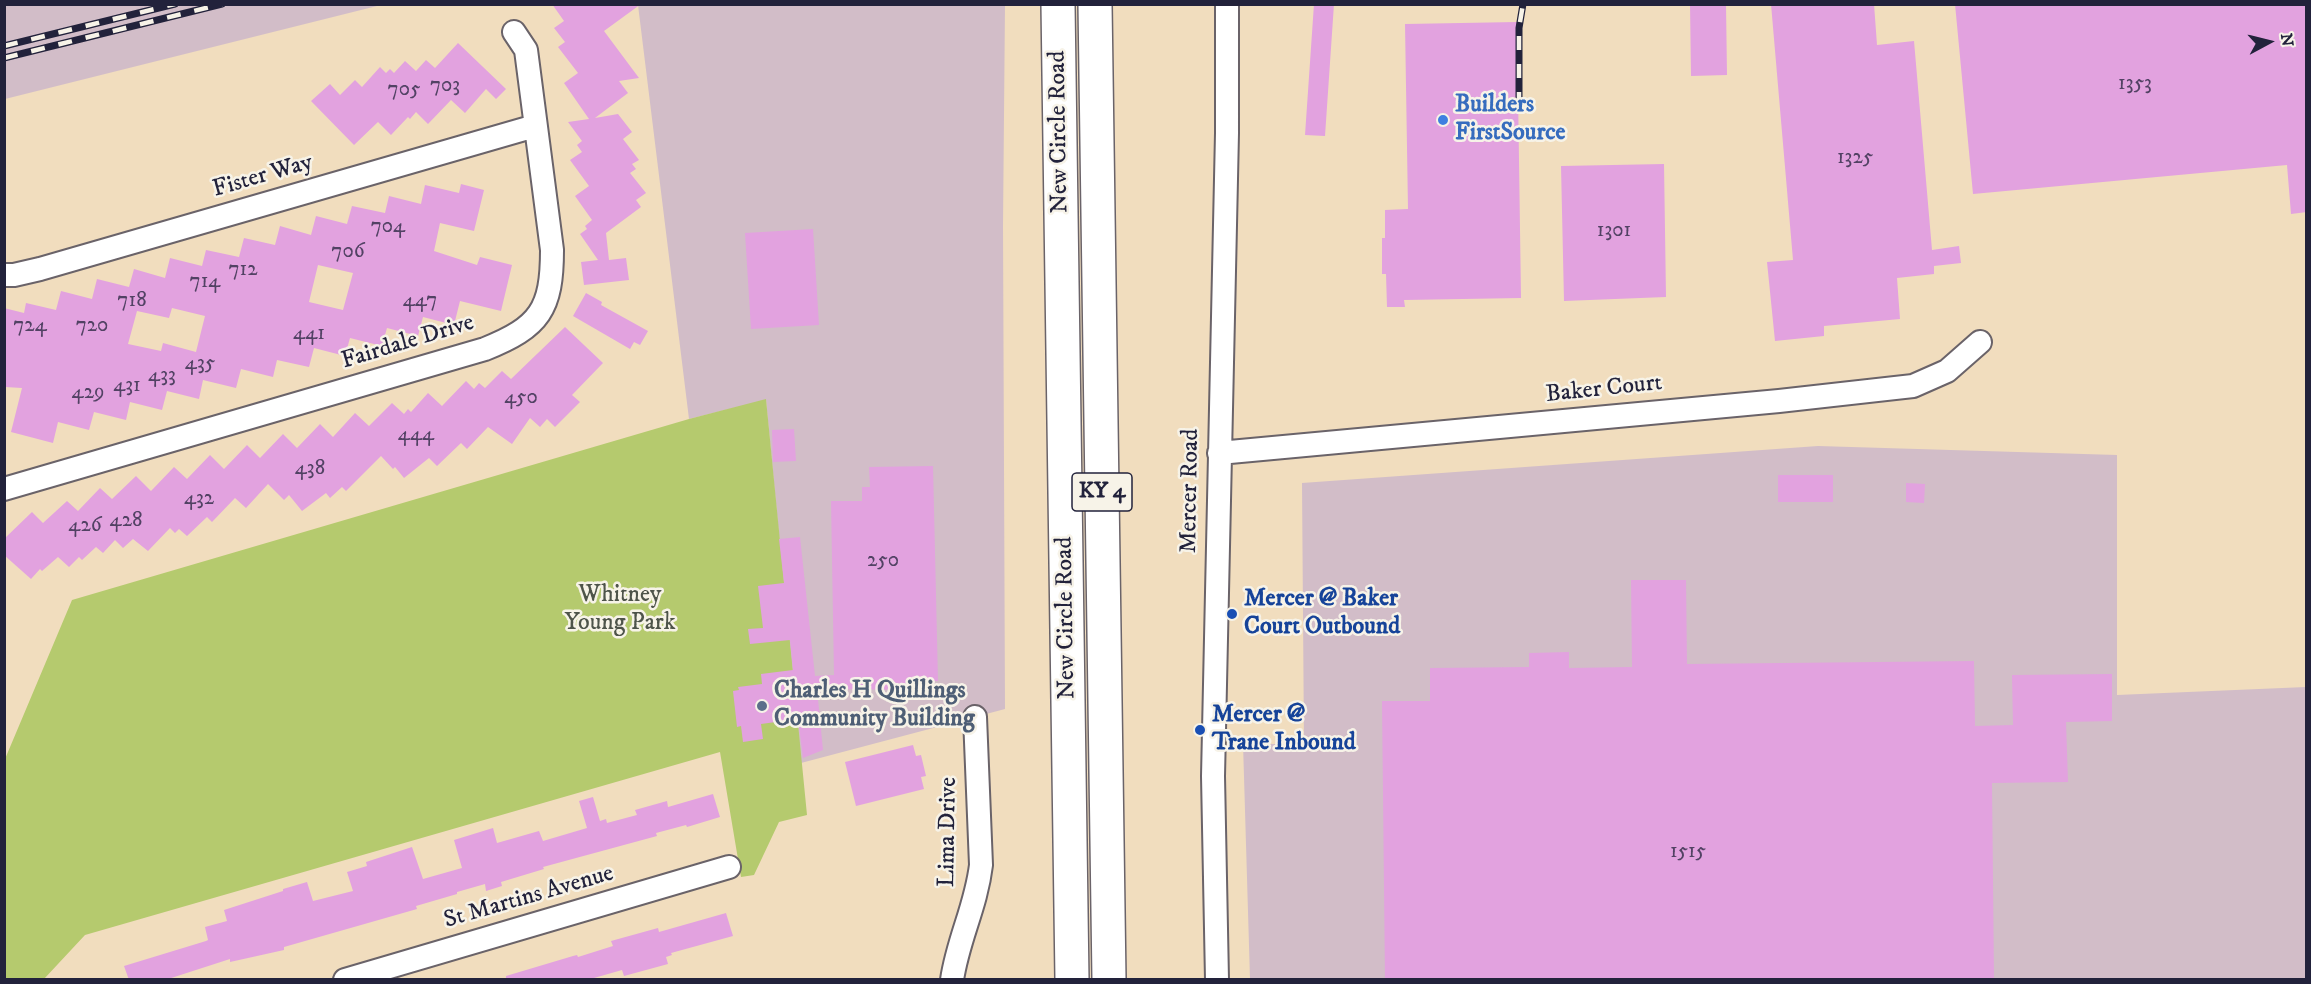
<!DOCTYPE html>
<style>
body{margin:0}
#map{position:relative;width:2311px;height:984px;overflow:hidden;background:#f1ddbe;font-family:"IM FELL DW Pica",serif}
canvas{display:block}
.frame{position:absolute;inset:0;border:6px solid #22223b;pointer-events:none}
.north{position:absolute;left:2239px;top:12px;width:60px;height:60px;-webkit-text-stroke:4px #f7f3e8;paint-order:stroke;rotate:83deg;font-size:16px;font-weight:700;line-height:24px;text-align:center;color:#22223b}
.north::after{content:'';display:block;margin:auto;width:21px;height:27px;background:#22223b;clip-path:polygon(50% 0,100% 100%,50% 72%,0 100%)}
</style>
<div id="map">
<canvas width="2311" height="984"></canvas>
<div class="frame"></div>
<div class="north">N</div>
</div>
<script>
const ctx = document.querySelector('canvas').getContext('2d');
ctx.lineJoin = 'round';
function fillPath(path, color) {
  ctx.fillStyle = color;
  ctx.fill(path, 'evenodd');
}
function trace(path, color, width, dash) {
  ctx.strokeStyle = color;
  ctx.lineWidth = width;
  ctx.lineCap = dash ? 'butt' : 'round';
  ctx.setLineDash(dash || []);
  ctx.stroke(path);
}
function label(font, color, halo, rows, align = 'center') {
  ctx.font = font + ' "IM FELL DW Pica",serif';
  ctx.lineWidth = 5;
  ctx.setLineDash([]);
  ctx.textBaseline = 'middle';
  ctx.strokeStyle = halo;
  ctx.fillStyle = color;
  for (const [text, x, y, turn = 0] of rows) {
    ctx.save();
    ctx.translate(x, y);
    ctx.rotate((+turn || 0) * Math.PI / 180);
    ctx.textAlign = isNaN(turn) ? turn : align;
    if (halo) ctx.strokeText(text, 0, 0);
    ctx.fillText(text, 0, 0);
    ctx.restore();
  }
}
fillPath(new Path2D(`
 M5,4H381V5L5,99Z
 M638,5H1005L1003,226L1005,709L801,763L766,400L689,419Z
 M1818,446L2117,455V695L2306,687V979H1250L1243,743L1304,745L1302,483Z`), '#d2bdc8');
fillPath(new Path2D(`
 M766,399L807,815L779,822L754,875L741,877L720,752L85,935L44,979L5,980V759L72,600L689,419Z`), '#b5ca6e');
fillPath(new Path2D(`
 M552,4H641L604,31L639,78L619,81L628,93L595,118L618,114L632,132L623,139L639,160L632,164L636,169L630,173L646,193L636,200L641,207L606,233L609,260L626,258L629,280L584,285L581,262L598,260L580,234L587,229L585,226L592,220L575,196L589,186L570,160L582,152L577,145L582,141L568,122L589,119L564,83L578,73L558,47L565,42L554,28L564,21Z
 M1314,4H1334L1325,136L1305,135Z
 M1690,4H1726L1727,75L1691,76Z
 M1771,4H1874L1877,45L1914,41L1932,250L1959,246L1961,263L1934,266V274L1897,278L1900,319L1824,326V336L1775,341L1767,262L1793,260Z
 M1955,4H2307V212L2291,214L2287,165L1973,194Z
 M1517,22L1521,298L1404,300L1405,307H1387L1386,274H1382V238H1385V210L1408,209L1405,24Z
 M458,43L506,89L496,99L486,89L465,113L451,100L428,124L416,112L410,119L408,117L391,135L378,122L354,145L311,101L330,84L340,95L355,80L362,87L380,67L386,73L390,69L394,73L405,61L416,71L426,60L435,68Z
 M1664,164L1666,297L1564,301L1561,166Z
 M461,184L484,190L474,231L440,223L434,251L477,265L480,257L512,265L501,311L460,301L454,325L423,317L418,336L387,328L382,346L350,338L345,356L314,348L309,367L277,360L273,377L241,369L236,388L203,380L199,399L167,391L162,410L130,402L126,420L94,412L89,430L58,422L53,443L11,432L22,388L5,387L4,308L24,313L26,303L56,310L61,291L92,299L97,279L129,287L134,269L165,278L170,258L202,266L206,250L239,257L244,238L275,245L280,226L311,235L316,216L347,224L352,206L385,213L389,196L421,204L425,185L459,193ZM318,265L353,273L343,310L309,302ZM172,308L205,316L196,352L163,343L161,351L128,344L137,311L169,318Z
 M813,229L819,325L751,329L745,233Z
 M586,293L602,302L601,305L648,331L640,345L634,342L630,349L573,316Z
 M565,327L603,363L572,395L580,402L555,427L547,419L540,427L530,418L512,444L488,427L467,449L461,443L437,466L429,458L404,478L395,467L393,469L381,456L346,491L342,487L330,498L326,493L302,511L289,495L284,500L268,484L246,508L235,498L212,522L207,517L187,536L179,529L175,533L170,528L148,551L133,539L123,548L115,540L103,553L96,547L82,560L79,557L69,567L58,557L42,571L40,569L31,579L4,555V539L32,512L43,523L67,501L78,511L100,488L112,499L136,476L151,491L174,467L187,479L210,455L224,469L247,445L260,458L283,434L297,448L320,424L333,437L355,413L369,426L392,403L404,414L408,409L411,412L428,393L442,406L466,381L474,389L479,383L485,388L502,371L511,379Z
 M794,429L796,461L773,462L772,430Z
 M933,466L938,681H925V690L817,689L823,750L803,758L798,719L761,724L763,739L743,742L741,726L737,727L733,691L739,690L738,687L762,684L761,674L793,670L790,640L750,644L748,629L763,628L758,586L784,583L779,539L800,537L815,676L834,675L831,501H862V487H870L869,467Z
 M1778,475H1833V502H1778Z
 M1906,483L1925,484L1924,503L1906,502Z
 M1631,580H1686L1687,664L1974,661L1975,726L2013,725L2012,675L2112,674V721L2066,722L2068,782L1992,783L1994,980H1385L1382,701H1430V668L1529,667V653L1569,652V668L1632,667Z
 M913,745L916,756L921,755L926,776L921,777L924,789L856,806L845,762Z
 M713,794L720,817L687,827L686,825L656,833L657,836L543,867L544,869L501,882L502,886L486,891L485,884L457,892V894L416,906L417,909L284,947V950L230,962V959L165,980H129L124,966L206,941L208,940L205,927L227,921L224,910L283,891V889L307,882L313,901L353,891L347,872L367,866L366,862L412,847L423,879L462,868L454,840L493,828L497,843L539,831L543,841L587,828L579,801L593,797L600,821L606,819L607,823L637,815L635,810L667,801L668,807Z
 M726,913L733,936L671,953L672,955L666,957L668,964L624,976L622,970L587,980H506V976L573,956L577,955L578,957L613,946L611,941L658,928L659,932Z`), '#e2a2df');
const minor = new Path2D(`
 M4,275H14L40,269L535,126
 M1219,453L1779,401L1913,386L1947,371L1980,342
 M4,489L485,349C540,327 552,309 552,250L526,50L514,32
 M345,980L729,867
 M952,980C958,939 976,907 981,865L975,717
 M1217,980L1213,776L1227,133V4`);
const highway = new Path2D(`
 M1058,4L1072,980
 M1095,4L1109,980`);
trace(minor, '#6a6369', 26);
trace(highway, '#6a6369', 36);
trace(minor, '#fff', 22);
trace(highway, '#fff', 33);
const rail = new Path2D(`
 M4,46L175,4
 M4,58L222,4
 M1519,106V28L1523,4`);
trace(rail, '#22223b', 7);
trace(rail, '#f7f3e8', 4.5, [14]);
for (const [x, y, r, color] of [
 [1443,120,6,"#3f7fe0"],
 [1232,614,6,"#1a4fb4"],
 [762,706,6,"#5c6f8a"],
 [1200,730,6,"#1a4fb4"]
]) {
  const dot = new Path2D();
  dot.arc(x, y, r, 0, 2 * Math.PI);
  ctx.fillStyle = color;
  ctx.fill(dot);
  trace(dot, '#f7f3e8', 2);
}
label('21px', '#524264', null, [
 ["1353",2135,85],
 ["703",445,87],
 ["705",404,91],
 ["1325",1855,159],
 ["704",388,228],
 ["1301",1614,232],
 ["706",348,253],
 ["712",243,271],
 ["714",205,283],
 ["718",132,302],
 ["447",420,302],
 ["724",30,327],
 ["720",92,327],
 ["441",309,335],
 ["435",200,365],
 ["433",162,377],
 ["431",127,387],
 ["429",88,394],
 ["450",521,399],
 ["444",416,436],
 ["438",310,470],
 ["432",199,500],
 ["428",126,522],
 ["426",85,527],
 ["250",883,562],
 ["1515",1688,853]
]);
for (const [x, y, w] of [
 [1102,492,60]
]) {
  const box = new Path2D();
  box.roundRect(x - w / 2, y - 19, w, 38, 4.5);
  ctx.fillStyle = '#f7f3e8';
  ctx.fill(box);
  trace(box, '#22223b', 1.5);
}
label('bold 22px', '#22223b', null, [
 ["KY 4",1102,492]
]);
label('bold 24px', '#366cbe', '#f7f3e8', [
 ["Builders",1455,106],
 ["FirstSource",1455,134]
], 'left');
label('24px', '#22223b', '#f7f3e8', [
 ["New Circle Road",1060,132,-91],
 ["Fister Way",263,177,-16],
 ["Fairdale Drive",408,343,-17],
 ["Baker Court",1604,390,-6],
 ["Mercer Road",1191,491,-89],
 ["New Circle Road",1067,618,-91],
 ["Lima Drive",949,832,-89],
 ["St Martins Avenue",529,898,-16]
]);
label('24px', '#4e544a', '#f7f3e8', [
 ["Whitney",620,596],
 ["Young Park",620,624]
]);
label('bold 24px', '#164399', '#f7f3e8', [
 ["Mercer @ Baker",1244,600],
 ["Court Outbound",1244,628],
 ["Mercer @",1212,716],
 ["Trane Inbound",1212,744]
], 'left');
label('bold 24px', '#4e5e75', '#f7f3e8', [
 ["Charles H Quillings",774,692],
 ["Community Building",774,720]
], 'left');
</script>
